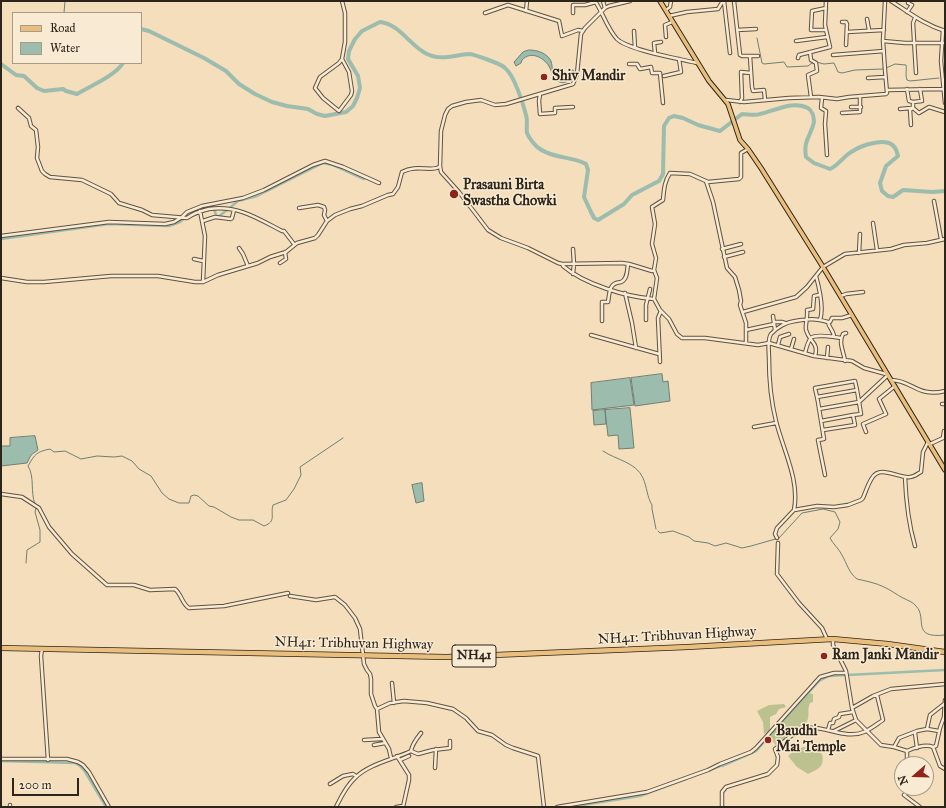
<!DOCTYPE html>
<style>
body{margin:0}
#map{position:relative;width:946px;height:808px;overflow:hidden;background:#f4debb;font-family:"IM FELL Great Primer",serif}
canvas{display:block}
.frame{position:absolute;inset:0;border:2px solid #2d241a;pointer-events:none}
.legend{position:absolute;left:12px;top:12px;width:130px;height:52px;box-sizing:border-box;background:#f8ead3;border:1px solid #a79b89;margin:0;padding:5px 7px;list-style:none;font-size:12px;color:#2d241a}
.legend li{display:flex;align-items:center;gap:8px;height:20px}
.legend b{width:20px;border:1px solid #a79b89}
.north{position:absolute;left:894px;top:756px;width:40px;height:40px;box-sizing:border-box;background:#f8ead3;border:1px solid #a79b89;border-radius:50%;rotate:250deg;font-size:11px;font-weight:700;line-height:16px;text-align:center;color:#2d241a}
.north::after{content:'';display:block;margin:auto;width:14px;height:18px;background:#8f2418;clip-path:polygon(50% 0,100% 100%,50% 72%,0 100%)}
.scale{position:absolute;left:12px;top:778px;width:67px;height:18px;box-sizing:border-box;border:2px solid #2d241a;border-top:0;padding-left:5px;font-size:12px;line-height:14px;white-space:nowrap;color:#2d241a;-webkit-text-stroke:3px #f8ead3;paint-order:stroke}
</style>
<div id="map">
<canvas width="946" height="808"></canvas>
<div class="frame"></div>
<ul class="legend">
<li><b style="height:5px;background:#eabf7e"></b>Road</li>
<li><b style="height:11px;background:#9cbcae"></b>Water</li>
</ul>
<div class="north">N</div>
<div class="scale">200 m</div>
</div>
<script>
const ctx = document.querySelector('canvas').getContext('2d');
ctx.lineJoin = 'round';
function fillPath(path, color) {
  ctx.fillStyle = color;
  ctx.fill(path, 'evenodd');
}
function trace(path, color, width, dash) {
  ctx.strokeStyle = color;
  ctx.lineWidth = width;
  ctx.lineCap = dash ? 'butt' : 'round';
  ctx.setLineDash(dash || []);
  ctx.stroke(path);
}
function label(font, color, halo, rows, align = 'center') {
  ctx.font = font + ' "IM FELL Great Primer",serif';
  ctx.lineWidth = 3;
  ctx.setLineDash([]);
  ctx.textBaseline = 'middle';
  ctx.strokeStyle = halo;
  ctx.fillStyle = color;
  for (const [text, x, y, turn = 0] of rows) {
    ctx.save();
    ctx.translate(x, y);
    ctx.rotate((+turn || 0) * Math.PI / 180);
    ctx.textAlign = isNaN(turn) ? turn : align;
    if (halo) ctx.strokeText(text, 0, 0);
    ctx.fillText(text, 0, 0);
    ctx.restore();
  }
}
fillPath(new Path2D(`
 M808,693L813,694V702L810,703C806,712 812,716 804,726L793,729L789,728L785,732V738L776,745L769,737Z
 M784,704L786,707L779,709L776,714L770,717V731L764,734L763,722L757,711L769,705Z
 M804,747L816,749L822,754C825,767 818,769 808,774L797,767L788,756L795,750Z`), '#bcc190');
const water = new Path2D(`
 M529,50C536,50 544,52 549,58C553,62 551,68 554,73C561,82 567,79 570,70H573L574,72C573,80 563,87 555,79C552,76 552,72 550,68C545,58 531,50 522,60L521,63L516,66L514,62L523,52Z
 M662,374L663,382L668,381L670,401L635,406L631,378Z
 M630,378L634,405L592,410L591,383Z
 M630,408L634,448L619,449L618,435L608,436L605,410Z
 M605,410L606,424L594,425L593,411Z
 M35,436L38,450L31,455L27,463L1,466V446H10V438Z
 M422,483L424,501L416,503L412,485Z`);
fillPath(water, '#9cbcae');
trace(water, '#707f73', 1);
trace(new Path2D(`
 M64,13L65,1
 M757,38L762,63L764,64L784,62L787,67L808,66L812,63
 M816,62L824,64L834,63L838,72L842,73L855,70L883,69
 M886,68L895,64L906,65C907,68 905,75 907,80L910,81L939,78
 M944,78L945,77
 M603,451C616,460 636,462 643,478C647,487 647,497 652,505V509L656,529
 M35,504C30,492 35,477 28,466C35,454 36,452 50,449L54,452L65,451L81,459L97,456L114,457L122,456L132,461L139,469L151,476L162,493L169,499L179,503H189L191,496L194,495L198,496L209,506L214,507L231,517L239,520H253L264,526C277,521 270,515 273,505L286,500L294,489L301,475L300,467L343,438
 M658,531L660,533L673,531L689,537L694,541L708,543L715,546L726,543L742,548L751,546L779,538L802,513L823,509L835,512L840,522L838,529L830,538C833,544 839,549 842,555C847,564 849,573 857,579C866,581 876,583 884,587C891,590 897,595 903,598C907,600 913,602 916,606C928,618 910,639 945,635
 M26,563L27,550L40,542V530L35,512L36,508`), '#707f73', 1);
trace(new Path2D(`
 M1,239L109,224L169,226L180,222L192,212L213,206L217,218L238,201L257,196L323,163L333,165L364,179
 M847,675L945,670
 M1,761L75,763L80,766L84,770L106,807
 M722,766L756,751L819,681L829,676L845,675
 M709,770L720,766
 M570,807L640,796L686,779`), '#9cbcae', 2.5);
trace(new Path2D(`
 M141,29L149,31L204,58L226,71L239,84L255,94L272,102L287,106L308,109L317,114L325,116L346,112L353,106L357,98L360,88L358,76L348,59L349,51L355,39L362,31L380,22C400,24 410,46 427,54C441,61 454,55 469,54C473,54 502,64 505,68C514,75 523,103 526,115C528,121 526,127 527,133C529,138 535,146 540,149C554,159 572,156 586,164L588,170L584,197L590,210L594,218L598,220L624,204L632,195L659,181L663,174L664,126L669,118L674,116L683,118L698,125L720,131L742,114C747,114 755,116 760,114C775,111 793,100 808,108C812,111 814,116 814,122C811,136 803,140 806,157L814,163L830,169C837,166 841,160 847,155C857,147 877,139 889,143C895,145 897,151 898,156L886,166L880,183L882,191L888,196L893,197L903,190L932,192L945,191
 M1,64L16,75L24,76L37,88L44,91L63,89L66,91L77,94C90,86 115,76 123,63`), '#9cbcae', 4);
const minor = new Path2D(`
 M595,1C603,13 607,28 617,39C628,50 680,59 697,63
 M603,1L605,8
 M630,1L609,6L605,8L585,28L581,34L577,74L573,84L506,104L495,105L481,100L466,102L452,106L448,109L445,115L441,131L440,166L441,172L459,192L488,230L501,238L528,248L558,263L562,264L563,266C584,284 626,297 654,299
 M724,1L730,53
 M734,1L740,55L742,56H758
 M891,1C910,13 923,24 945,31
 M666,10L670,7L671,1
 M526,11L527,1
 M907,12L912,5L908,3L909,1
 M485,13L508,5L559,21L562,36L578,30L583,31
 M573,13V5H585L596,2
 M669,16L687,12L718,9L723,1
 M915,18L913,23L916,73
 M867,19L869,30
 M842,22H846L847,24L846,45
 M737,30L756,29
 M826,30H811L812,11L826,8
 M943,30L941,61L945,103
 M634,31L635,48
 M847,32L884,30
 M666,37L665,25L672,22
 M796,41L827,37
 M883,41L905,43H943
 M810,52L811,60L816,63L817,71L808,75L811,97
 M655,53L654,43L661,42
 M833,55L884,51
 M750,56L752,87L753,91L764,90L765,100
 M798,58L799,55L830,47L825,25L826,1
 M342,59L339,63L320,77L315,88L323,98L339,111L351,95L352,91L349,72L342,59L345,42V13L342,1
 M629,64H637L640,69L651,67L652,73H660L663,103
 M664,76L681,72L679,59
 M868,78L885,77
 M907,89L909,101L913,102
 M887,90L943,89
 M540,94L539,101L540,114L555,113V108L573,107
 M822,98L821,108L826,111L825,124L827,155
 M726,100L744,102L789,98L819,97L837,99L849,97L886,94L887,93L885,70L883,41L885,1
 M740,102L742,98L741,72L751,73
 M851,107H861
 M18,108L29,118L31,126L36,130L38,147L37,158L42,171L45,174L50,177L82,180L111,194L119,203L142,210L152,215L187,218C194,213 200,211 209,209C238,205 257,218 282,231H284L294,244
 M913,108V102L922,101L920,89
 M900,109L911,108
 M842,113L860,112V96
 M911,125L910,110L913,108L919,113L929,107L945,112
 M748,149L741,153V177L739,179L708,182L690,174L670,173C664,182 664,191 663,200L652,207L655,224L652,244L656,258L654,270L657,278L654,299L660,310L669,319L677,334L682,338H705L758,345L769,343L814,356L852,361L864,368L886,374
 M706,181L713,202L727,268L735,277L739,290L741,301L740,305L746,323V343
 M934,201L941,239
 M299,208L318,205L324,207L325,210L324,215L327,221
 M200,211L205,236L203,282
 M203,221L215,217L231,219L232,218L234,210
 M873,223L877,250
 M1,236L109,222L165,224L174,222L182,217L187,212L202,206L243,198L264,190L313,165L325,161L343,167L379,183
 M239,248L243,254L248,266
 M573,249L574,264L573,274
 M722,249L741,244
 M859,253L860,234
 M724,257L743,252
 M194,259L203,261
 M280,263L286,259L285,252
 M562,264L622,263L629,264L652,271L654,270
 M816,276C819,287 824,309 820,320
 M1,278L27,282H44L111,276H158L195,282H203L218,275L258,263L270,257L286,252L297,243L315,238L318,235L327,221L335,215L350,209L362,206L388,195L393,194L398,187L402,172C416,164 432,172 439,167
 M625,293L632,323L636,348
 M841,296L846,294L863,292
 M743,312L796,297L807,287L823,267L845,254L891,249L904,245L927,243L945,239
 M773,316L775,330
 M646,320V305L650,289
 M602,321V302H608C609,297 609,290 612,286C615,282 618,283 621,282C628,279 627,269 628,264
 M774,322H782L785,323
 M828,322H830L832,318H842L852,315
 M746,330L774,324
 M591,335L659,354
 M778,345L780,337L789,334
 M791,349L794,339
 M805,353C806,349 808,341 811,338C814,334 835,337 841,338
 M815,356C819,342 809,342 806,330C805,324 808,317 807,310L813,309L814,296L819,295
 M827,358L828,347
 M845,361C844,352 838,343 843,334L846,333
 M660,362L658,318L661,311
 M891,380C912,380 918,398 945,391
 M817,397L815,388L855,381L857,390
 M942,404H945
 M819,409L859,402L857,390L817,397L818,402L824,439L818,440L825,475
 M853,415L861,414L859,402L888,375
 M821,421L853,415L855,425L823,430
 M754,427L776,423
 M866,432L863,424L886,414L879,399L895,386
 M930,444L943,438L944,431H945
 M905,477C906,502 908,522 915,546
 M1,494L22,497L39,508L49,527L72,554L107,585H134L150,590L175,589C182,595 182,604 189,608L224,606L288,593
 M794,510C800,480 783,450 776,421C771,401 769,379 769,358C769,351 767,340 771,334C777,327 787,322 795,321C809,319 814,318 828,322C829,328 834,331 834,337
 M777,538L775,534L777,528L794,510L817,506L834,507L848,505L861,500L863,498C866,491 868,484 872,478C880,464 899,479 910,477C914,477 917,474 921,472L923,452L928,442
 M778,543L777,574L799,603L822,628L827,639
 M290,596L316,600L335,597L345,605L355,618L360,629L364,664L367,670L370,674L371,679V694L375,706L377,709L379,732L389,749L391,758
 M833,639V645L846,671L852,708L856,720L881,745L894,747L907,751V759L909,764
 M42,649L41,656L48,760
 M392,683L394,703
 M852,708L873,696L891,689L945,684
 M377,709L390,703L404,701L427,703L453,709L466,718L478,731L492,735L506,745L513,748L538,756L544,807
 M927,729L930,715L944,704
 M828,730L830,723H833L834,719L839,717L840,714L853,712
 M834,731L856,720
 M915,733L917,748
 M364,740L382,739
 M374,745L385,743
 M894,747L899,738L917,731L927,729L939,731
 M933,747L940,766L945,769
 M411,751L418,754L433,750L450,748V741
 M907,751C914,748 926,744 933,747L936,746L940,728L944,717L945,700
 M397,756L409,775V780L403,807
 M1,759H67L78,762L83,765L89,772L109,807
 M400,760L409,756
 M435,768L436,749
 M330,784L343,776L353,774L356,776
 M908,788L906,793L904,795L920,807
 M10,807V805
 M336,807C341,797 346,786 355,778C368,764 395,759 411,751C412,745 417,738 421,733
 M396,807L403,806
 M557,807L647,792L708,770L720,764L751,752L756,748L820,677L834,673H846
 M722,807V792L726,787L768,774L777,765L778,757L775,749C783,743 796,730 805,728C825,725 845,740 864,732C871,729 877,724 883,720L877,695`);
const major = new Path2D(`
 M660,1L709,81L728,104L740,140L748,149L761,168L823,267L945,470`);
const highway = new Path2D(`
 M1,648L446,657L688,647L833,639L888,644L945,652`);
trace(minor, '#5f5242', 4.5);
trace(major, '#2d241a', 5.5);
trace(highway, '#2d241a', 6);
trace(minor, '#f8ead3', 2.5);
trace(major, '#eabf7e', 3.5);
trace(highway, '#eabf7e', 4.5);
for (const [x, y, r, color] of [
 [544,77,4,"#8f2418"],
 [454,194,5,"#8f2418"],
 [824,656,4,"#8f2418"],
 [768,740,4,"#8f2418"]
]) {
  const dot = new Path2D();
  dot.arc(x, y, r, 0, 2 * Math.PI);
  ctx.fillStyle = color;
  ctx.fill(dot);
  trace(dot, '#f8ead3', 1.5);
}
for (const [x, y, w] of [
 [474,656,44]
]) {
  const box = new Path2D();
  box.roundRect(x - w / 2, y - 11, w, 22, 3);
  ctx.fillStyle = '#f8ead3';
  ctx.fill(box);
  trace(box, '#2d241a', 1);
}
label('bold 13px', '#2d241a', null, [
 ["NH41",474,656]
]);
label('bold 14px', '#2d241a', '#f8ead3', [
 ["Shiv Mandir",552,77],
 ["Prasauni Birta",463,186],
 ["Swastha Chowki",463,202],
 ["Ram Janki Mandir",832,656],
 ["Baudhi",776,732],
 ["Mai Temple",776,748]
], 'left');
label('14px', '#2d241a', '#f8ead3', [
 ["NH41: Tribhuvan Highway",677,636,-3],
 ["NH41: Tribhuvan Highway",354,644,1]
]);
</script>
